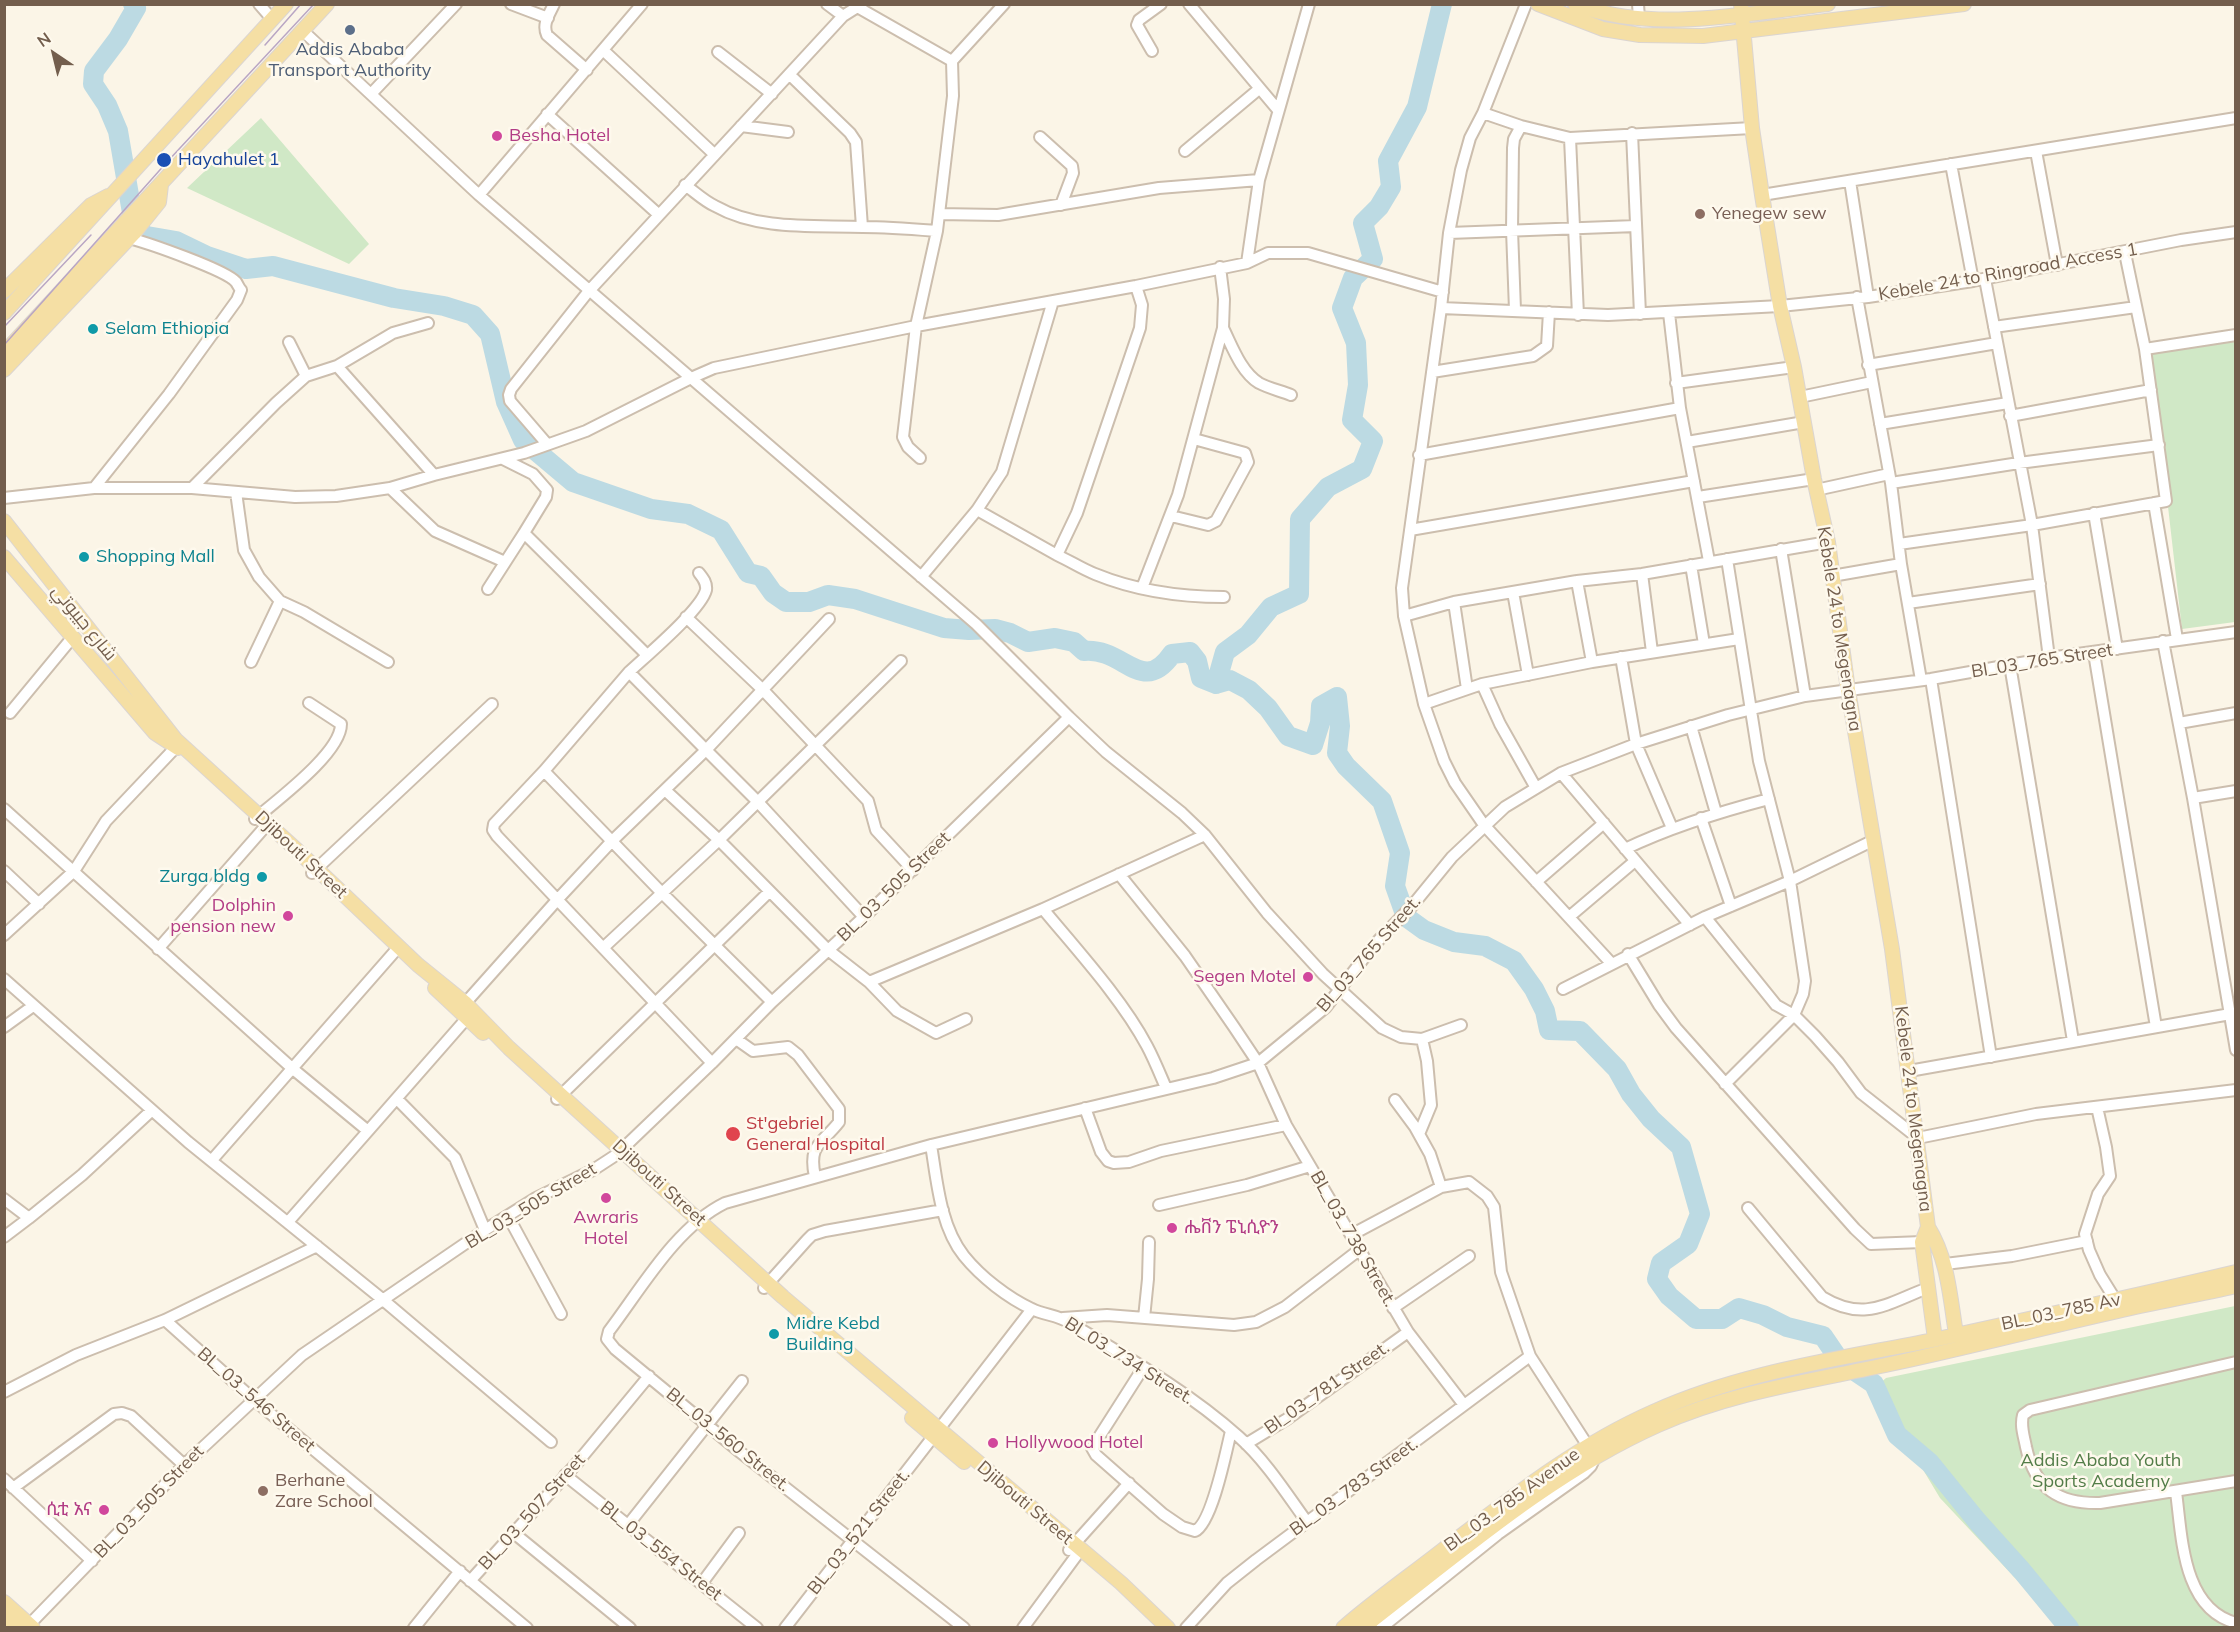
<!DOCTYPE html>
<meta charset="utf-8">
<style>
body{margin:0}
#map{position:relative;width:2240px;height:1632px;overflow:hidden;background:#fbf5e7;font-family:Mulish,sans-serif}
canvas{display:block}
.frame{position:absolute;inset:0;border:6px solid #735e4d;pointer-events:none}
.north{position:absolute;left:24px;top:24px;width:60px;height:60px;-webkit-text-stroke:4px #fef9ed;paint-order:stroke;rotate:325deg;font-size:16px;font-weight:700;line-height:24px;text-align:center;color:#735e4d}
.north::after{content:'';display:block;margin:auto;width:21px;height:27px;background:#735e4d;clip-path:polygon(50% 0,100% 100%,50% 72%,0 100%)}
</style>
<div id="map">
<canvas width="2240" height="1632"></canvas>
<div class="frame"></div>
<div class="north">N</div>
</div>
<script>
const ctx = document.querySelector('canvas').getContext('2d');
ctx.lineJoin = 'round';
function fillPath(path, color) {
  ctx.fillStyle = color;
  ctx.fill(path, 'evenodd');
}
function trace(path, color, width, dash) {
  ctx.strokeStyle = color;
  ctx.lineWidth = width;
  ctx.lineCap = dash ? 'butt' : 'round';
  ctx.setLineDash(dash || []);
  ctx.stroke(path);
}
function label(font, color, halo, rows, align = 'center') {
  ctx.font = font + ' Mulish,Cairo,"Noto Sans Ethiopic",sans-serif';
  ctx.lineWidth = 5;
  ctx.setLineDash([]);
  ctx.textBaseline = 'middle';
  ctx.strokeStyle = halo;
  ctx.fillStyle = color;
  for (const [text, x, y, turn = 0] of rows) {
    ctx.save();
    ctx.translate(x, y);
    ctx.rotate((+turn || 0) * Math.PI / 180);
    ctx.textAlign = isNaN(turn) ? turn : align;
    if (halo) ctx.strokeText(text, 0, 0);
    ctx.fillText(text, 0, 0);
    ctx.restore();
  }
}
fillPath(new Path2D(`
 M261,118L369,244L349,264L187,188Z
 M2235,330V622L2182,629L2150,349Z
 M2235,1306V1627H2059L2017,1580L1940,1498L1916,1458L1894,1431L1878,1385L1886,1378Z`), '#d0e8c6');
trace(new Path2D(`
 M133,4L136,8L118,39L94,71L93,84L107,105L118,131L135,230L147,236L176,241L207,256L246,269L273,266L394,298L444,306L473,315L490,334L506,402L523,440L573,482L651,509L688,514L721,530L748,573L761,576L773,593L786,602H809L828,595L855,599L944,628L969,630L995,629L1010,633L1028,642L1055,638L1074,642L1084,651C1124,647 1142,697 1172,654L1190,652L1197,661L1201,678L1216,684L1230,680L1249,690L1268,708L1288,736L1313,745L1320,723L1321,706L1337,697L1340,726L1337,753L1346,766L1382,801L1400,853L1395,886L1406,917L1424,930L1454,942L1485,946L1514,961L1534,989L1545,1011L1549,1030L1580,1031L1617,1069L1631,1094L1651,1119L1681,1147L1700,1214L1688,1244L1661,1263L1657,1279L1669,1296L1696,1319H1722L1739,1308L1763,1315L1787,1327L1823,1336L1840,1361L1874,1384L1897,1435L1930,1463L1977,1521L2022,1571L2069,1628
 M1216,684L1225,652L1248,635L1271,607L1299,594L1300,519L1328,487L1362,469L1373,441L1352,420L1358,385L1356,343L1342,308L1353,278L1373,259L1363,223L1379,207L1391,187L1388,161L1417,107L1442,4`), '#bcdae3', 20);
const minor = new Path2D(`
 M259,4L272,19
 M511,4L548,18
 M554,4C549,15 542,24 547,35L587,70
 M827,4L843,16
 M1189,4L1278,110
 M1526,4L1483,113L1470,138L1461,170L1449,233L1441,308L1402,588L1404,616L1424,704L1444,761L1455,783L1484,825L1611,963
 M1638,4L1639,18
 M859,8L952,61
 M303,31L479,195L976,624L1069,717L1106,752L1182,813L1205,835L1267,913L1323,974L1382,1028L1401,1037L1422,1039L1461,1025
 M603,50L714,154
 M1152,51L1137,25L1139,20L1161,4
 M718,52L772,94
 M790,75L850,133L856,142L862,227
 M371,94L456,4
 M1483,113L1521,126L1570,138L1752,128
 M547,114L658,214
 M741,126L788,132
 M1632,133L1640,314
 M1040,137L1072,166L1073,173L1061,205
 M1570,138L1578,315
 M1185,151L1259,89
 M2036,151L2057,265
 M1951,164L1973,281
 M1850,181L1868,297
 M685,185C695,192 704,201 715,206C759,231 815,225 863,227C888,227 912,229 937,231
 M479,195L642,4
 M1762,195L2236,118
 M939,214L998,215L1159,188L1259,180
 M1449,233L1636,226
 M1247,263L1259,180L1309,4
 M1985,279L2032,525L2049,658
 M1136,286L1142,305L1140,328L1077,513L1057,555C1070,561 1082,569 1095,574C1134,590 1181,597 1224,597
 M1857,297L1891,483L1901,564L1921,680
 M1441,308L1608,315L1780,306L1868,297L1973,281L2181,240L2236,232
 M1515,310L1512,230L1513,148L1514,139L1521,126
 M1669,313L1680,408L1709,561
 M1994,327L2136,307
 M1223,328C1232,346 1241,372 1259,383C1268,388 1281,391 1291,395
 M289,342L306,376
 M2145,349L2236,335
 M1868,365L1997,343
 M337,366L434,475
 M1432,372L1533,356L1547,346L1549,312
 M1676,383L1794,367
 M1800,397L1872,382
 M2010,416L2151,390
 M1880,424L2008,403
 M1687,442L1804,422
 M547,444L510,401L509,395L511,389L588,292L843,16L862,4
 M1419,455L1680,408
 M920,458L908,447L903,437L916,326L937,231L953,96L952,61L1004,4
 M503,459L533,474L547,490L546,497L524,533
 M1891,483L2019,463L2159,445
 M94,488L169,394L237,300L241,290C239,288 238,285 236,282C226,270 148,243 129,238
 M192,488L276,403L306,376L337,366L393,333L428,323
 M390,488L435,531L505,562
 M1816,490L1889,474
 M236,492L244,550L259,577L280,601L304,612L388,662
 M1698,497L1814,479
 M4,498L94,488H192L295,497L336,496L390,488L434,475L524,453L586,431L691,378L714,368L916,326L1136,286L1247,263L1268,253H1308L1443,292
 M2154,503L2177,639
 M977,510L1057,555
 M2094,513L2117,649
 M1171,516L1208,525L1216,521L1248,462L1245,453L1194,439
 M1410,530L1694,481
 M1899,544L2032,525L2166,501L2145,349L2125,253
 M1781,549L1805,696
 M1691,565L1704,644
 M1642,574L1652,652
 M1832,576L1901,564
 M921,577L977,510L1002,472L1053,301
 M1142,588L1178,495L1223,328L1224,299L1220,267
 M488,589L524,533L647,655
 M1513,592L1528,675
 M1454,602L1467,689
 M1908,603L2040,584
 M1404,616L1454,602L1577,581L1642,574L1828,542
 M686,617L763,690L868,801L876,830L913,870
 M2163,641L2193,798L2236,1050
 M2094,653L2156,1027
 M1621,657L1636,744L1672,828
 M251,662L280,601
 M1592,662L1739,639
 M2010,665L2073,1041
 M629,672C646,656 701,610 706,590C707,583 703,578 699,573
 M1931,679L1991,1057
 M1482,684L1500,724L1536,788
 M1424,704L1482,684L1592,662L1577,581
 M10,713L72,638
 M2179,723L2236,713
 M1691,726L1716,813
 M544,771L661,892L772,1002
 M1561,773L1690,925
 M665,790L719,840L828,950L869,982L1043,909L1205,835
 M2193,798L2236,791
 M4,809L293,1069L368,1131L467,1018
 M1701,818L1731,906
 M255,819C277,800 341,753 341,724L309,703
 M1625,849C1671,827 1719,812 1769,799
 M4,871L39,904
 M312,873L492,704
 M1119,874L1185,956L1234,1027L1258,1063L1286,1125L1408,1332L1464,1405
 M1536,882L1604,823
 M1043,909C1077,950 1122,999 1147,1046C1154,1059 1160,1074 1166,1088
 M1569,917L1635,861
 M1705,917L1776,1005L1794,1015L1815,1036L1838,1062L1861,1093L1918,1138L2036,1114L2236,1090
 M4,935L74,871L106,821L176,747
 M603,948L719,840L901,661
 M158,949L264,828
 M1628,954L1659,1005L1676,1028L1855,1229L1871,1244L1922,1242
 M4,979L188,1142L382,1299L551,1442
 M869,982L897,1011L936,1033L966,1019
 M1563,989L1705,917L1790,881L1874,840
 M460,1009L558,899L612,841L706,750L757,801L864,917
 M4,1027L33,1006
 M736,1039L753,1051L788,1047L798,1055L839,1109V1122C821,1145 808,1144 815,1177
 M712,1063L497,836L493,830L494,824L544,771L629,672L706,750L829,619
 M1909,1071L2236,1013
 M1725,1084L1794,1015L1803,994L1805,981L1790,881L1759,761L1727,559
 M397,1099L455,1158L485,1230
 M557,1099L769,892
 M1395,1100L1415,1127L1430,1154L1441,1187
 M2097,1107L2106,1147L2110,1176L2098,1194L2085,1234L2089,1250L2100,1275L2118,1304
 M1085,1108L1101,1152L1108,1161L1114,1163L1129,1162L1161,1151L1286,1125
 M1419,1134L1431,1105L1427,1061L1422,1039
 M931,1145C937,1181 940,1226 964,1256C981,1277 1008,1298 1032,1309C1044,1315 1058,1315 1070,1323C1127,1357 1189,1392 1239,1437C1266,1461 1286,1493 1307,1522
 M212,1160L396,950
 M4,1199L29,1218L82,1175L151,1111
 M1159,1205L1247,1185L1310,1166
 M1748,1208L1822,1297C1865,1323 1887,1303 1928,1288
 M508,1216L561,1314
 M288,1222L368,1131
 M1351,1235L1441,1187L1469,1182L1487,1196L1494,1207L1501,1272L1530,1356L1595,1457L1591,1466L1584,1473L1498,1534L1381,1628
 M4,1237L29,1218
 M1945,1264L2012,1256L2087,1241
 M764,1288L807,1240L812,1235L825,1231L943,1210
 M1393,1308L1469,1256
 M1063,1318L1107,1315L1234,1325L1256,1322L1285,1307L1359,1250
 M1144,1318L1148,1279L1149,1242
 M165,1320L253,1399L527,1628
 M2236,1362L2030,1410L2023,1415C2020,1426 2024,1436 2026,1447C2035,1489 2059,1504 2100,1503L2236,1481
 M1143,1368L1092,1448L1096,1455L1163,1514L1182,1527L1195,1531C1212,1523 1226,1452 1231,1431
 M4,1392L76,1355L165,1320L317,1246
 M1246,1444L1287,1419L1408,1332
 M565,1475L757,1628
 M4,1479L92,1561
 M13,1488L114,1414L122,1413L131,1416L184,1465
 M2176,1492C2182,1536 2182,1609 2236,1623
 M628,1525L742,1381
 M515,1534L630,1628
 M1069,1550L1129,1483
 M470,1581L577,1463L649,1376
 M702,1583L739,1533
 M26,1628L184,1465L302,1355L485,1230L536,1198L593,1170L616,1155L712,1063L772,1002L864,917L1069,717
 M414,1628L460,1571
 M785,1628L1032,1309
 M964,1628L740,1452L615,1349L607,1339L609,1331C641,1289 676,1227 725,1203L931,1145L1213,1078L1258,1063L1326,1007L1374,945L1412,906L1452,857L1505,807L1561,773L1636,744L1728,715L1805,696L1931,679L2049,658L2236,632
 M1023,1628L1076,1556
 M1186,1628L1227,1583L1256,1560L1530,1356`);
const major = new Path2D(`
 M1538,4L1603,29L1640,35L1703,36L1964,4
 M1575,4C1650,34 1750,13 1828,4
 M1741,4L1752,128L1762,195L1780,306L1794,367L1814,479L1828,542L1848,690L1892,949L1928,1227C1948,1259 1950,1297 1956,1334
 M4,291L91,205L108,196
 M4,313L286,4
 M4,353L327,4
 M4,370L134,233L159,202L161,185
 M4,521L176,740L300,853L418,965L465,1003L509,1048L783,1297L1121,1583L1168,1628
 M4,557L155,733L178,748
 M435,988L483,1033
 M1928,1227L1922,1242L1935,1339
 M912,1418L964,1462
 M4,1602L33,1628
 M4,1616L16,1628
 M1343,1628C1375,1600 1411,1575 1444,1549C1511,1498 1576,1446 1653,1412C1741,1372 1839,1359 1933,1340C2034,1318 2135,1296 2236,1272
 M1362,1628C1456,1556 1550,1473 1658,1425C1731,1392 1812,1381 1890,1364C1966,1348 2042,1328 2118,1311C2157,1302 2197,1295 2236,1286`);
trace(minor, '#ccbeae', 14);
trace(major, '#dbd5d1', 16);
trace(minor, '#fff', 10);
trace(major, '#f5dfa4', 14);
trace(new Path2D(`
 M265,45L301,4
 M4,327L91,235
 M4,345L167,162L314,4`), '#b9a6c4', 1.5);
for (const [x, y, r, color] of [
 [350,30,6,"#5c6f8a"],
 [497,136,6,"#d1479c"],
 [164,160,8,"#1a4fb4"],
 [1700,214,6,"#8d6e63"],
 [93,329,6,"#0f9aa8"],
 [84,557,6,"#0f9aa8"],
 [262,877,6,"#0f9aa8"],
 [288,916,6,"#d1479c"],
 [1308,977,6,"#d1479c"],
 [733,1134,8,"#e0444e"],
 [606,1198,6,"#d1479c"],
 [1172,1228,6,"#d1479c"],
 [774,1334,6,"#0f9aa8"],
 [993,1443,6,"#d1479c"],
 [263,1491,6,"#8d6e63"],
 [104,1510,6,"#d1479c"]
]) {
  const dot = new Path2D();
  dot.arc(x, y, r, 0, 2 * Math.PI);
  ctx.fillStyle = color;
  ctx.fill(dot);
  trace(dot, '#fef9ed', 2);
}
label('18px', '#4e5e75', '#fef9ed', [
 ["Addis Ababa",350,50],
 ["Transport Authority",350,71]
]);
label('18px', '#b23c85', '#fef9ed', [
 ["Besha Hotel",509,136],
 ["Dolphin",276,906,"right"],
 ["pension new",276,927,"right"],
 ["Segen Motel",1296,977,"right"],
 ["Awraris",606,1218,"center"],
 ["Hotel",606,1239,"center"],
 ["ሔቨን ፔኒሲዮን",1184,1228],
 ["Hollywood Hotel",1005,1443],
 ["ሲቲ አና",92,1510,"right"]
], 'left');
label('18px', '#164399', '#fef9ed', [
 ["Hayahulet 1",178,160]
], 'left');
label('18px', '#785e54', '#fef9ed', [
 ["Yenegew sew",1712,214],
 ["Berhane",275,1481],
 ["Zare School",275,1502]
], 'left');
label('18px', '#735e4d', '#fef9ed', [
 ["Kebele 24 to Ringroad Access 1",2008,272,-10],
 ["شارع جيبوتي",84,623,51],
 ["Kebele 24 to Megenagna",1839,629,81],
 ["Bl_03_765 Street",2042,661,-9],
 ["Djibouti Street",301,855,43],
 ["BL_03_505 Street",894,887,-44],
 ["Bl_03_765 Street.",1369,954,-49],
 ["Kebele 24 to Megenagna",1913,1109,83],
 ["Djibouti Street",659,1183,42],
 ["BL_03_505 Street",531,1206,-31],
 ["BL_03_738 Street.",1353,1239,60],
 ["BL_03_785 Av",2061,1312,-12],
 ["Bl_03_734 Street.",1129,1361,32],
 ["Bl_03_781 Street.",1327,1388,-35],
 ["BL_03_546 Street",256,1400,41],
 ["BL_03_560 Street.",728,1440,39],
 ["BL_03_783 Street.",1354,1487,-36],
 ["BL_03_785 Avenue",1512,1500,-36],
 ["BL_03_505 Street",149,1502,-46],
 ["Djibouti Street",1025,1503,40],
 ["BL_03_507 Street",532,1512,-48],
 ["BL_03_521 Street.",859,1532,-52],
 ["BL_03_554 Street",661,1551,38]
]);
label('18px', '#0d838f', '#fef9ed', [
 ["Selam Ethiopia",105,329],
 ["Shopping Mall",96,557],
 ["Zurga bldg",250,877,"right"],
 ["Midre Kebd",786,1324],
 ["Building",786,1345]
], 'left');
label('18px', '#be3a42', '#fef9ed', [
 ["St'gebriel",746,1124],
 ["General Hospital",746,1145]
], 'left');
label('18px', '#537d48', '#fef9ed', [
 ["Addis Ababa Youth",2101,1461],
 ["Sports Academy",2101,1482]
]);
</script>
